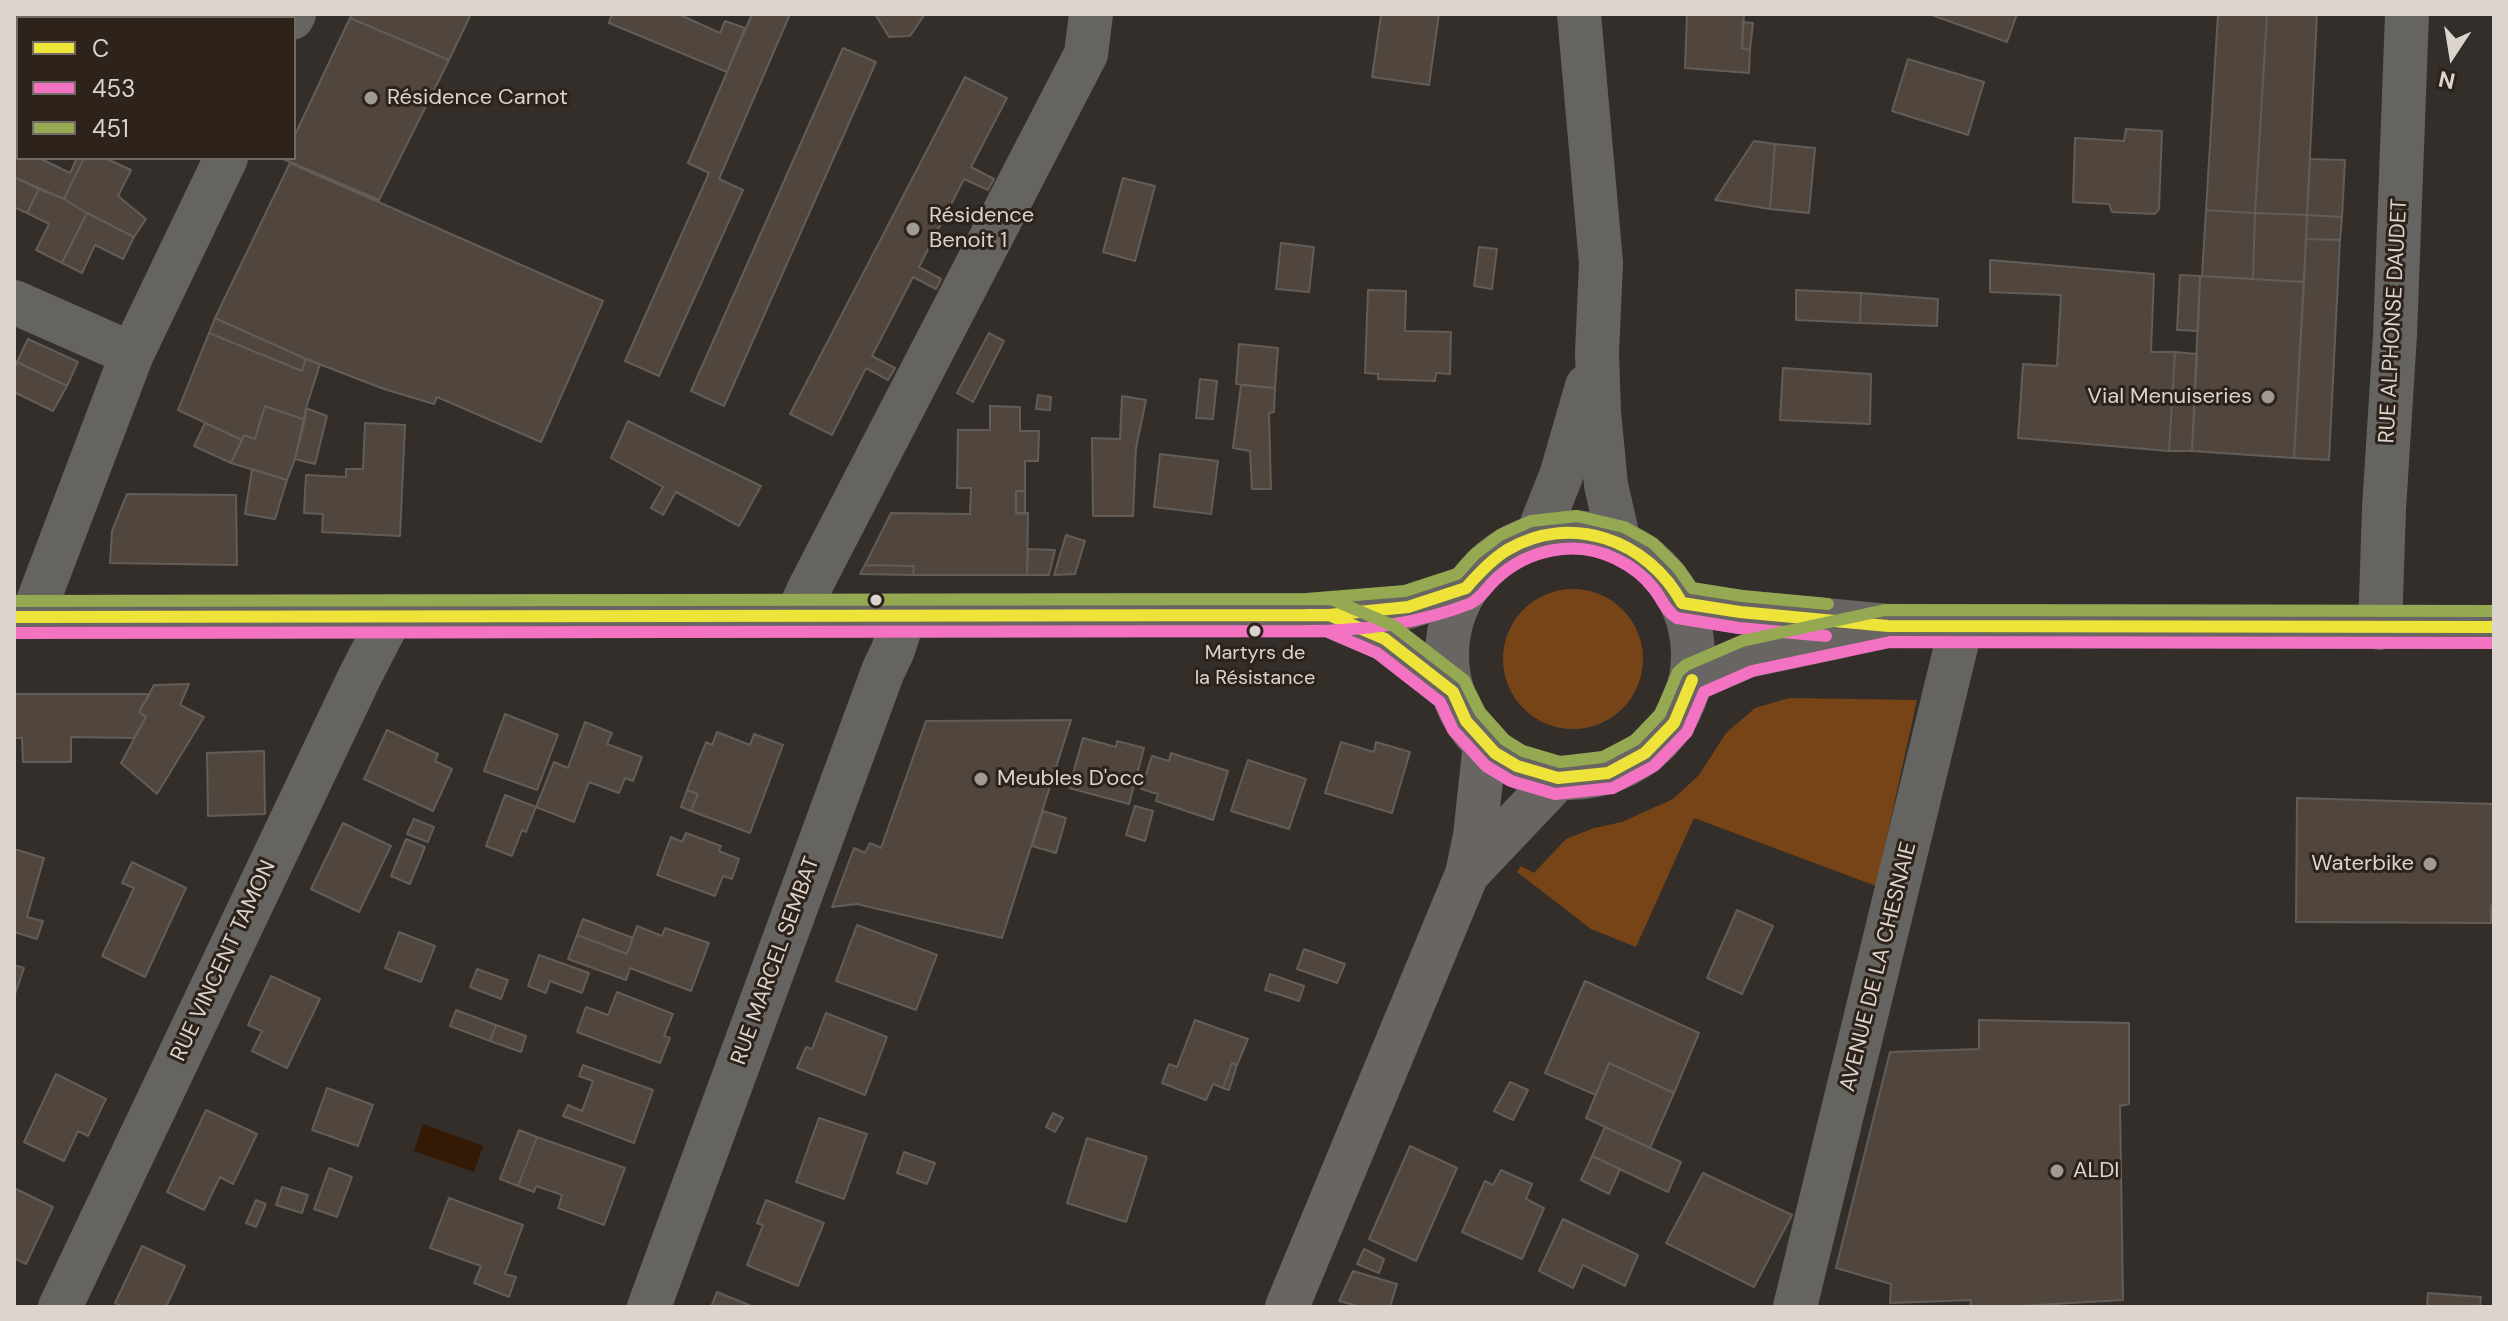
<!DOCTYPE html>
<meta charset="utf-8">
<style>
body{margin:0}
#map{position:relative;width:2508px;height:1321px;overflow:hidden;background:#332e29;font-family:"DM Sans",sans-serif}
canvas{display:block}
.frame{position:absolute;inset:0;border:16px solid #dbd4cf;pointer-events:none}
.legend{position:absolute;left:16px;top:16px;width:280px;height:144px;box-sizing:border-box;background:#2d231b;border:2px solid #736a63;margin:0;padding:10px 14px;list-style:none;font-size:24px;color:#dbd4cf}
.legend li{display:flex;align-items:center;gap:16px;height:40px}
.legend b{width:40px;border:2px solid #736a63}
.north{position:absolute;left:2412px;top:16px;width:80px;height:80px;-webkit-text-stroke:6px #2d231b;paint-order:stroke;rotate:192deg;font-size:22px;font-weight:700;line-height:32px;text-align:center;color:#dbd4cf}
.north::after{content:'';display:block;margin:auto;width:28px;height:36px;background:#dbd4cf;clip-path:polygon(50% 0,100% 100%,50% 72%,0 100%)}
</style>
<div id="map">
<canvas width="2508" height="1321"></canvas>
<div class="frame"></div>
<ul class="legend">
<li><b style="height:10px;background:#eee339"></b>C</li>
<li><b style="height:10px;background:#f372c2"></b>453</li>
<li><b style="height:10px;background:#94a952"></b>451</li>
</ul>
<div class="north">N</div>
</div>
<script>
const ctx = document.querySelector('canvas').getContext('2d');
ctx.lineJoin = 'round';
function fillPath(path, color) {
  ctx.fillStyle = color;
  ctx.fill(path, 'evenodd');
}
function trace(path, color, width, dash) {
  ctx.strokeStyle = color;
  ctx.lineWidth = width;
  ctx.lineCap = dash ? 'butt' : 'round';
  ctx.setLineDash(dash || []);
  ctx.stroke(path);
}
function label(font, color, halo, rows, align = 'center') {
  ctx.font = font + ' "DM Sans",sans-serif';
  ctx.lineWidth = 6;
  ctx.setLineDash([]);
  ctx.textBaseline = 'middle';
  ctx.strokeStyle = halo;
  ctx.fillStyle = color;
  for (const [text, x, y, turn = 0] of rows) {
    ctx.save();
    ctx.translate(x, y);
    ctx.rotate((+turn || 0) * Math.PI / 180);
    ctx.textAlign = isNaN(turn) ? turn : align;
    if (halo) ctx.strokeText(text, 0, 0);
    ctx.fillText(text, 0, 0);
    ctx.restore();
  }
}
fillPath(new Path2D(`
 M1503 659a70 70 0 1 1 140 0a70 70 0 1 1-140 0Z
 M1789,698L1917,700L1876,886L1694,818L1636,947L1591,929L1517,872L1521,866L1534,873L1566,839L1594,828L1622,822L1673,799L1699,775L1726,733L1755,708Z`), '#774417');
fillPath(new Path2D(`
 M423,1124L483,1146L474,1172L414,1151Z`), '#341904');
const building = new Path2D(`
 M151,14H240L238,18H149Z
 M352,14H471L449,60L350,18Z
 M612,14H678L720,33L725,21L745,28L727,72L609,23Z
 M752,14H790L719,179L743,190L659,376L625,361L709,173L688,163Z
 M875,14H925L910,36L889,37Z
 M1372,14H1439L1429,85L1372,77L1381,15Z
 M1687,14H1744L1742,48L1750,50L1749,73L1685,68Z
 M1929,14H2017L2007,42Z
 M2218,14H2267L2255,213L2206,210Z
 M2267,14H2317L2307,215L2255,213Z
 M350,18L449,60L379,200L283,159L294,158V137Z
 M1743,22L1753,23L1750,50L1742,48Z
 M843,48L876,62L724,406L691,391Z
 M1908,59L1984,82L1968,135L1892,111Z
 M965,77L1007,98L971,167L994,179L988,190L964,179L919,267L941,279L936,289L913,277L872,356L895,368L888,380L866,368L832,435L790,414Z
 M15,116L18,118V158H39L70,173L77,158H84L64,199L14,177Z
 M2126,129L2162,131L2159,209L2155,214L2112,212L2109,204L2073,202L2075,138L2124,141Z
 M1754,141L1775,144L1770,209L1715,200Z
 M1775,144L1815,148L1809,213L1770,209Z
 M84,158H105L131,170L118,196L146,219L134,237L87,213L64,199Z
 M2310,159L2345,160L2342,217L2307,215Z
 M290,163L603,301L541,442L437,397L434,404L384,389L306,359L215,318Z
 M14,177L39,189L27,213L14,207Z
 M1123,178L1155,186L1135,261L1103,252Z
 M39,189L64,199L87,213L62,263L36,250L49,224L27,213Z
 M2206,210L2255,213L2253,279L2202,276Z
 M87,213L134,237L123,259L95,245L82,273L62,263Z
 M2255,213L2307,215L2304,282L2253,279Z
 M2307,215L2342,217L2340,240L2306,239Z
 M2306,239L2340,240L2329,460L2294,458Z
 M1281,243L1314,247L1309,292L1276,289Z
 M1479,247L1497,249L1492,289L1474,286Z
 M1990,260L2154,274L2151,352H2175L2169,451L2018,438L2023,364L2057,366L2061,295L1990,292Z
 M2180,275L2200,276L2198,331L2177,330Z
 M2200,276L2304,282L2294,458L2192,451Z
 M1368,290L1406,291L1405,331L1451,332L1450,374L1436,373L1435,381L1378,379V374L1365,373Z
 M1796,290L1861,293L1860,323L1796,320Z
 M1861,293L1938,299L1937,326L1860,323Z
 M215,318L306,359L302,371L209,333Z
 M209,333L302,371L306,359L320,364L306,408L305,420L265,406L255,439L244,435L242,440L178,410Z
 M989,333L1004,341L973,402L957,393Z
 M28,339L78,362L67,386L17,362Z
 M1239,344L1278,348L1275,388L1236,384Z
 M2175,352L2197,354L2192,451H2169Z
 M17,362L67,386L53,411L14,392V369Z
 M1783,368L1871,374L1870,424L1780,420Z
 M1200,379L1217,381L1213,419L1196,418Z
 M1241,385L1275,388L1274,412L1269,413L1271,489H1252L1250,451L1233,448Z
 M1038,395L1051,397L1050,410L1036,409Z
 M1122,396L1146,400L1136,448L1133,516H1093L1092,438L1120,439Z
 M265,406L305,420L295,459L287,480L231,463L244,435L255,439Z
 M990,406L1020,407V431H1039L1038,461H1025V491H1016V513H1028L1027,575H913L914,566L865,565L891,513L970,514L971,488H957L958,430H990Z
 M306,408L327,416L315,464L295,459Z
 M628,421L761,486L739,526L676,492L663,515L651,508L663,487L611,458Z
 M205,423L242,440L231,463L194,446Z
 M365,423L405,425L400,536L322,532L323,514L304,513L306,475L346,477V469H363Z
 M1160,454L1218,461L1211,514L1154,507Z
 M252,469L287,480L275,519L245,514Z
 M1016,491H1025V514L1016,513Z
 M127,494L236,495L237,565L110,563L112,531Z
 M1066,535L1085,541L1075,574L1054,575Z
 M1028,549L1055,550L1049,575H1027Z
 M865,565L914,566L913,575L860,574Z
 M189,684L180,705L204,717L157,794L121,763L146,717L139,712L154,685Z
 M14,694H150L139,712L146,717L134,738L71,737V762H23L22,738H14Z
 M505,714L558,735L537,790L484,771Z
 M1071,720L1002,938L857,904L832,907L854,848L865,853L870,843L881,848L926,721Z
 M585,722L612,733L607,744L642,757L633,781L625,778L619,793L589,782L574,822L536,807L554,762L568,768Z
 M387,730L438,754L435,761L452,769L433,811L364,779Z
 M717,732L750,745L754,734L783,745L750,833L691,811L698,794L687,790L706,742L712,745Z
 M1083,738L1116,747L1117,741L1144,748L1129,804L1069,788Z
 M1341,742L1374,752L1376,742L1410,752L1392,813L1325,793Z
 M264,751L265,814L208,816L207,753Z
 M1171,753L1228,771L1213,820L1156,801L1158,794L1141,789L1152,756L1169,761Z
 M1248,760L1306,779L1289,829L1231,811Z
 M687,790L698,794L691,811L681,807Z
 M505,795L536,807L526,832L522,830L512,856L486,846Z
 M2297,798L2494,804V906H2491V923L2296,922Z
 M1135,806L1153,811L1145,841L1126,835Z
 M1043,811L1066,818L1056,853L1032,846Z
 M414,819L434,827L428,842L407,834Z
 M343,823L391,846L359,912L311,889Z
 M686,833L721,846L719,851L739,859L732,879L723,876L715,896L657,875L671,837L682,842Z
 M406,839L425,847L410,884L391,876Z
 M14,849L44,858L27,917L43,921L37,939L14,932Z
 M132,862L186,888L145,977L102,956L134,888L122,883Z
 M1737,910L1773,926L1742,994L1707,978Z
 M583,919L633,938L627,954L577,935Z
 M857,925L937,955L916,1010L836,981Z
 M637,926L662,936L665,928L709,943L691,991L630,968L626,980L568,959L577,935L627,954Z
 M399,932L435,946L421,982L385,968Z
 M1304,949L1345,964L1337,983L1297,969Z
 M539,955L589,973L582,993L550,981L546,993L528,986Z
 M14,965L24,968L14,997Z
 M477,969L508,980L501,999L470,987Z
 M1270,974L1304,986L1299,1001L1265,990Z
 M271,976L320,999L287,1068L252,1051L262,1031L248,1025Z
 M1585,981L1699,1033L1674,1093L1609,1063L1596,1095L1545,1073Z
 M617,992L673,1014L664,1036L670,1038L660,1063L577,1032L586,1007L608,1015Z
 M456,1010L496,1025L490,1041L450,1026Z
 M826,1013L887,1037L865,1095L797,1068L806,1047L812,1049Z
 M1195,1020L1248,1039L1237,1065L1232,1063L1223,1088L1213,1084L1206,1100L1162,1083L1169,1064L1177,1067Z
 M1979,1020L2129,1023V1104L2120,1106L2123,1300L2003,1307H1970L1971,1300L1890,1303L1891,1284L1836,1268L1890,1052L1979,1049Z
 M496,1025L526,1036L521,1052L490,1041Z
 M1232,1063L1237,1065L1229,1090L1223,1088Z
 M1609,1063L1674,1093L1650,1148L1586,1118Z
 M583,1065L653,1090L634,1143L563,1116L568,1105L582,1111L593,1081L579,1076Z
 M56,1074L106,1099L88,1136L78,1131L64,1161L24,1142Z
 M1510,1082L1528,1090L1513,1120L1494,1111Z
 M327,1088L373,1105L358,1146L312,1130Z
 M206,1110L257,1134L233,1184L220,1177L204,1210L167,1192Z
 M1053,1113L1063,1118L1055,1132L1046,1127Z
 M819,1118L867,1134L844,1199L796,1182Z
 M1605,1127L1681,1162L1668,1192L1592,1156Z
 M519,1130L537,1137L518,1186L500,1179Z
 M537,1137L625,1168L604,1225L558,1208L562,1195L536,1186L534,1192L518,1186Z
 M1087,1138L1147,1157L1126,1222L1067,1203Z
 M1410,1146L1457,1168L1416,1261L1369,1239Z
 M904,1152L935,1163L927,1184L897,1173Z
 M1592,1156L1620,1169L1609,1194L1581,1180Z
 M329,1168L352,1177L337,1217L314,1209Z
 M1501,1170L1532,1184L1526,1199L1544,1208L1522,1259L1462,1232L1485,1181L1493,1185Z
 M1703,1173L1792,1215L1754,1287L1666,1243Z
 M282,1187L308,1195L302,1213L276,1205Z
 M14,1188L53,1207L26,1264L14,1258Z
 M449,1198L523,1225L505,1274L516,1277L509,1297L474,1283L481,1266L430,1248Z
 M256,1200L266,1204L256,1227L246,1223Z
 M766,1200L824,1223L798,1286L747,1265L763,1225L757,1223Z
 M1563,1219L1638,1255L1625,1286L1583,1265L1573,1288L1539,1271Z
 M142,1246L185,1266L166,1307H123L115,1303Z
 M1364,1249L1384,1259L1379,1273L1357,1264Z
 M1353,1271L1397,1284L1390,1307H1362L1339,1301Z
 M717,1292L754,1307H711Z
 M2428,1293L2481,1297L2480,1307H2427Z`);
fillPath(building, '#50463d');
trace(building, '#625d59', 2);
trace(new Path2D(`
 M292,18L294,14
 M14,43L18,45
 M14,302L132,354
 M797,616L810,587L1086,54L1091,14
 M32,617L132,354L226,158
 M2380,628L2384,509L2395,335L2407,14
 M60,1307L360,676L391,616
 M649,1307L883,671L893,650L904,616
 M1795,1307L1961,626`), '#666461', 44);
trace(new Path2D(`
 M1579,14L1601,263L1597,353L1599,412L1606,485L1619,542
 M1537,536L1561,476L1587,386`), '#666461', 44);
trace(new Path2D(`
 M1447 655a123 123 0 1 1 246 0a123 123 0 1 1-246 0Z
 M1682,603L1740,612L1888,626L2494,627
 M1331,616L1385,639L1453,692
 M14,617L1329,615L1408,607L1466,588
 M1692,680L1747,656L1842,636
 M1467,874L1558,778
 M1287,1307L1467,874L1475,836L1485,743`), '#696563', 44);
trace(new Path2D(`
 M1466,588C1478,574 1491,560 1507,550C1571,512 1648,540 1682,603
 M1682,603L1740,612L1888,626L2494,627
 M1306,615H1329L1408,607L1466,588
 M14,617L1329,615L1385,639L1453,692L1466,721L1495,753L1517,766L1558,778L1608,773L1645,753L1674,723L1692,680`), '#eee339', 12);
trace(new Path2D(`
 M1306,631C1362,631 1417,624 1469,604C1481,599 1487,587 1496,579C1528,549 1576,539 1616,559C1631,566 1644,576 1654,589C1662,599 1666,612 1677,618L1739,628L1826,636
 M14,633L1326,631L1377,653L1440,702L1453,730L1486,766L1511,781L1555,794L1613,788L1654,766L1687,732L1704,692L1752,671L1890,642L2494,643`), '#f372c2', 12);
trace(new Path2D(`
 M1306,599L1405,591L1457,574L1475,554L1500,535L1531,521L1577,516L1624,527L1653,543L1678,568L1692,588L1742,596L1828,604
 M14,601L1331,599L1394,626L1464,680L1480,712L1505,740L1523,751L1560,762L1603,757L1635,740L1660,714L1678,672L1686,665L1742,641L1885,610L2494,611`), '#94a952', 12);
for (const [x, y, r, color] of [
 [371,98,8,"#a09a95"],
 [913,229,8,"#a09a95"],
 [2268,397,8,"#a09a95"],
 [876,600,7,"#dbd4cf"],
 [1255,631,7,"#dbd4cf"],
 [981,779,8,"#a09a95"],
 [2430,864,8,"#a09a95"],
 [2057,1171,8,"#a09a95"]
]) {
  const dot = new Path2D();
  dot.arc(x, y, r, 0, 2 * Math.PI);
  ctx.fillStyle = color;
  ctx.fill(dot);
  trace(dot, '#2d231b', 3);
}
label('20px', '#dbd4cf', '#2d231b', [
 ["Martyrs de",1255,654],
 ["la Résistance",1255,679]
]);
label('22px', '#dbd4cf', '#2d231b', [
 ["Résidence Carnot",387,98],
 ["Résidence",929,216],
 ["Benoit 1",929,241],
 ["Vial Menuiseries",2252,397,"right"],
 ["Meubles D'occ",997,779],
 ["Waterbike",2414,864,"right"],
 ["ALDI",2073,1171]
], 'left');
label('22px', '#dbd4cf', '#2d231b', [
 ["RUE ALPHONSE DAUDET",2394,321,-87],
 ["RUE VINCENT TAMON",224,961,-65],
 ["RUE MARCEL SEMBAT",776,961,-70],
 ["AVENUE DE LA CHESNAIE",1879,967,-76]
]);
</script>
